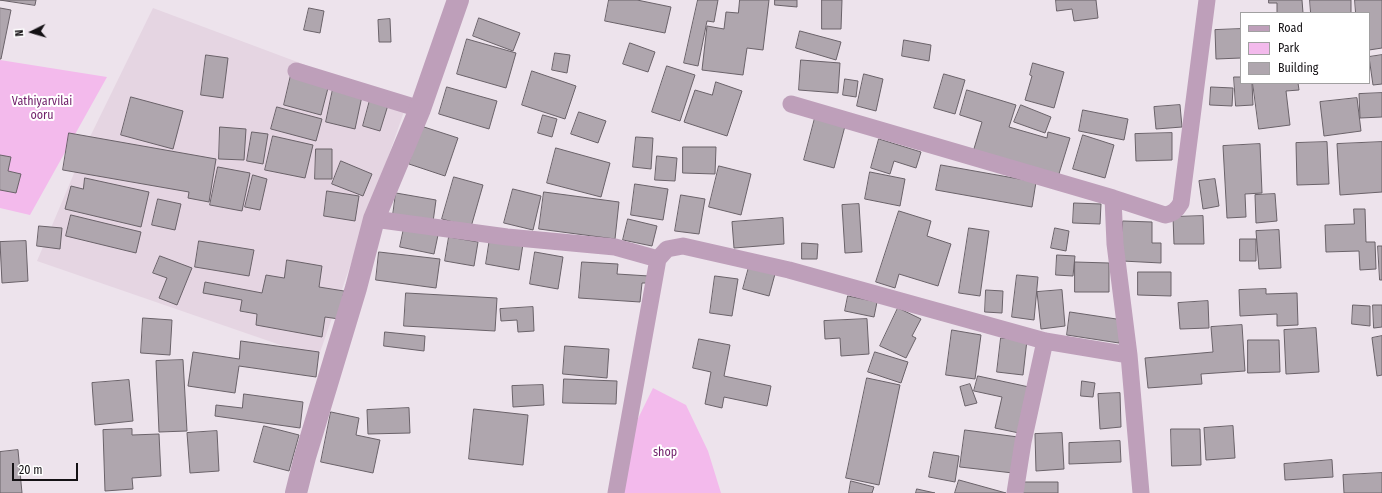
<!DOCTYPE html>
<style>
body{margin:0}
#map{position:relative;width:1382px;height:493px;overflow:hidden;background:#ede3ec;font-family:"Fira Sans Condensed",sans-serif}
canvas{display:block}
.legend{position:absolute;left:1240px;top:12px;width:130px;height:72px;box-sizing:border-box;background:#fff;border:1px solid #a1a0a1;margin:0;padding:5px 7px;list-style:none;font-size:12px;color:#141114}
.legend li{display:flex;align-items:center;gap:8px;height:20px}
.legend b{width:20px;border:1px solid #a1a0a1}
.north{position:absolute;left:12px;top:12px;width:40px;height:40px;-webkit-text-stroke:3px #fff;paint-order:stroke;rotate:265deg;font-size:11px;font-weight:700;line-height:16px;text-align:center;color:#141114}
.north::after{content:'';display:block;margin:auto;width:14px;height:18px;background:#141114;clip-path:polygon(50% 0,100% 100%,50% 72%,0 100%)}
.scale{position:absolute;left:12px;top:463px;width:66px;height:18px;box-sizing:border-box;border:2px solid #141114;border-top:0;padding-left:5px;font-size:12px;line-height:14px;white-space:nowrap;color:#141114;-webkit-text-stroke:3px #fff;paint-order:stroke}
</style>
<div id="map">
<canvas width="1382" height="493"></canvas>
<ul class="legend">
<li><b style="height:5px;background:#be9fba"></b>Road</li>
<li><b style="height:11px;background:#f3baec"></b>Park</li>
<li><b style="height:11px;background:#afa6ae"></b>Building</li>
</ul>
<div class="north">N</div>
<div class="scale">20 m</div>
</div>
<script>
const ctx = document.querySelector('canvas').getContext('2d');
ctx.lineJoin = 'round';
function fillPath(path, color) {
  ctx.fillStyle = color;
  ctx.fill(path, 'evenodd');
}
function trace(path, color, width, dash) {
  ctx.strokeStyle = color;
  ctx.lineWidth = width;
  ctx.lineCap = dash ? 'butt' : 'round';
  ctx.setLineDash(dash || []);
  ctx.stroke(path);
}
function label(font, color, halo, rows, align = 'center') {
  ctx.font = font + ' "Fira Sans Condensed",sans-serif';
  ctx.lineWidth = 4;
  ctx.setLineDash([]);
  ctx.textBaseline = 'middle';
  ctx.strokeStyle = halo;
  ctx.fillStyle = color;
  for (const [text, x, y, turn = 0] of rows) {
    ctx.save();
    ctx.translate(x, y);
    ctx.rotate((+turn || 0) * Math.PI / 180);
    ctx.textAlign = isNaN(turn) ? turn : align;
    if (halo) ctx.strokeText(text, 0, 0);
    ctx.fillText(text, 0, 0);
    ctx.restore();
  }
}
fillPath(new Path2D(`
 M153,8L407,103L318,358L37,261L86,145Z`), '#e5d5e2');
fillPath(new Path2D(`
 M0,60L107,77L30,215L0,208Z
 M653,388L686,405L708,451L721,493H616L626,443Z`), '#f3baec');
const building = new Path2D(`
 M0,0H36L35,5Z
 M609,0H637L671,7L665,33L605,21Z
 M698,0H718L714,22L707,21L698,66L684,63Z
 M740,0H769L763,50L747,48L743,75L702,70L707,26L724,29L726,12L738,13Z
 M775,0H797V7L775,5Z
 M822,0H842L841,29H822Z
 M1056,0H1096L1098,18L1074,21L1072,9L1057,11Z
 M1269,0H1302L1303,13H1277V3H1269Z
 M1310,0H1351V13H1311Z
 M1355,0H1382V48L1369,50V13H1356Z
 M0,8L11,10L1,59H0Z
 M309,8L324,11L320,33L304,30Z
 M479,18L520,33L513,51L473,36Z
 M390,19L391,42H379L378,20Z
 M1241,29V58L1216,59L1215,30Z
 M800,31L841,42L836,60L796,48Z
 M467,39L516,53L506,88L457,74Z
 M904,40L931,45L929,61L902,56Z
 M630,43L655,52L648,72L623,64Z
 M555,53L570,55L567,73L552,70Z
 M206,55L228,58L223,98L201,95Z
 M1382,55V84L1373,85L1369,57Z
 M801,60L840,63L838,93L799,90Z
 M1033,63L1064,72L1054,108L1025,100L1032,76L1030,75Z
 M667,66L695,75L680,121L652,112Z
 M532,71L576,86L565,119L522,105Z
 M864,74L883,79L876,111L857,106Z
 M944,74L965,80L955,114L934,108Z
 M291,75L329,84L321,115L284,105Z
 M1234,77H1241V83H1252L1253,105L1236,106Z
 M845,79L858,81L856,97L843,95Z
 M716,82L742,91L727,136L684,122L695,90L712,95Z
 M1253,83H1298L1299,90L1286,91L1290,125L1259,129Z
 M447,87L497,101L489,129L439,114Z
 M1211,87L1233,88L1232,106L1210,105Z
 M333,89L362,96L355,129L326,122Z
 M967,90L1016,105L1009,127L1047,138L1048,132L1070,138L1058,177L973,152L982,122L960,115Z
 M1382,93V117L1360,118L1359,94Z
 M131,97L183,111L173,149L121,135Z
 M1357,98L1361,131L1324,136L1320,102Z
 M370,100L388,105L380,131L363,126Z
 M1021,105L1051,117L1045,133L1014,122Z
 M1180,105L1182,127L1156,129L1154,107Z
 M277,107L322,119L316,141L271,129Z
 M1083,110L1128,119L1124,140L1079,131Z
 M579,112L606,121L598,143L571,134Z
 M543,115L557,119L552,137L538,133Z
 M815,118L845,126L834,168L804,160Z
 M421,126L458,138L445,176L409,164Z
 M220,127L246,129L244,160L219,159Z
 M252,132L268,134L263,164L247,161Z
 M69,133L216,159L209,202L188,198L189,192L63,170Z
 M1172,133V160L1136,161L1135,134Z
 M1083,135L1114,145L1105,178L1073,169Z
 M273,136L313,145L305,178L265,170Z
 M636,137L653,138L651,169L633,167Z
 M879,139L921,152L916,168L894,161L890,174L871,168Z
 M1327,142L1329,184L1297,185L1296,143Z
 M1382,142V192L1340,195L1337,144Z
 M1260,144L1262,193L1245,194L1246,217L1227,218L1223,146Z
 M683,147H716L715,174L683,173Z
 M556,148L610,163L601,197L547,183Z
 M316,149H332V179H315Z
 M0,155L11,157L8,171L21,174L16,193L0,190Z
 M657,156L677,158L675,181L655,180Z
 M341,161L372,174L363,196L332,184Z
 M941,165L1036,182L1032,207L936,190Z
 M719,166L751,174L741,215L709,207Z
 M218,167L250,173L242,211L210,205Z
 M870,172L905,179L900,206L865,199Z
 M253,175L267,179L260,210L245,207Z
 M454,177L483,185L471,227L442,219Z
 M85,178L149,192L141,227L65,209L71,186L83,189Z
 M1215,179L1219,206L1203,209L1199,181Z
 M635,184L668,189L663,220L631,215Z
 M513,189L541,196L533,230L504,223Z
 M327,191L359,196L355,221L324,216Z
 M544,192L619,202L615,239L539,229Z
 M396,193L436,200L433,222L393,215Z
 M1275,194L1277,221L1256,223L1255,195Z
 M681,195L705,199L699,234L675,231Z
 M158,199L181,204L175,230L152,225Z
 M1074,203L1101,204L1100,224L1073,223Z
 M859,204L862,252L845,253L842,205Z
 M1354,209H1365L1366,242H1375L1376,269L1360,270L1359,251L1326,252L1325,225L1354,224Z
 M899,211L931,221L927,236L951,244L938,286L899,274L895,288L876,282Z
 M71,215L141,232L136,253L66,236Z
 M1203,216L1204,244H1174L1173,217Z
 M783,218L784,244L734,248L732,222Z
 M628,219L657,226L652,246L623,240Z
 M1123,221L1152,222V243H1161V263L1122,261Z
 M39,226L62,228L60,249L37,246Z
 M404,228L438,235L434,254L400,247Z
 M969,228L989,231L980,296L959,293Z
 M1055,228L1069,231L1066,251L1051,248Z
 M1279,230L1281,268L1259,269L1256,231Z
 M449,237L478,242L474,266L445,261Z
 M490,238L523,244L519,270L486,264Z
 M1240,239H1256V261H1240Z
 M26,241L28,281L2,283L0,242Z
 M199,241L254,250L249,276L195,267Z
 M802,243L818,244L817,259H802Z
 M1378,246H1382V280H1380Z
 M379,252L440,259L436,288L376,280Z
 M535,252L563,257L558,289L530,284Z
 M1057,255L1075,256L1073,276L1056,275Z
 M160,256L192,268L177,305L159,298L167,278L153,273Z
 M752,256L778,263L769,296L743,289Z
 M287,260L322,266L319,287L344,291L339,319L325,317L322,337L256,325L257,314L240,311L242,300L203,293L205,282L262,293L266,275L284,278Z
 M582,262L618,264L617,274L649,276L648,283H642L640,302L579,298Z
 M1075,262L1109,263V292H1075Z
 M1138,272H1171V296L1138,295Z
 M1017,275L1038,277L1034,320L1012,317Z
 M715,276L738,279L732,316L710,313Z
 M1266,289V294L1297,293L1298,325L1277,326V314L1240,316L1239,290Z
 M986,290L1003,291L1002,313L985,312Z
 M1062,290L1065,326L1041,329L1037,292Z
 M406,293L497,298L495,331L404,326Z
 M848,296L877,302L874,317L845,311Z
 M1208,301L1209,328L1180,329L1178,303Z
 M1353,305L1370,306V326L1352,324Z
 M1373,305H1382V327L1374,328Z
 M533,307L534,331L518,332L517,320L501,321L500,309Z
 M898,308L921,319L912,336L916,338L906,358L880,346Z
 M1070,312L1123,320L1119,343L1067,335Z
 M143,318L172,320L170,355L141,353Z
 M867,319L869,354L841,356L840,338L825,339L824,321Z
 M1242,325L1245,371L1201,374L1202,384L1148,388L1145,358L1213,352L1211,327Z
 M1316,328L1319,372L1286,374L1284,330Z
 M952,330L981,335L975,379L946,375Z
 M385,332L425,336L424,351L384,346Z
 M1382,336V375L1377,376L1372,338Z
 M1001,338L1027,340L1023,375L997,372Z
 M699,339L730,345L724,376L771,386L767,406L724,397L722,408L705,404L711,372L693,368Z
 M1248,340H1279L1280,372L1248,373Z
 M241,341L319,352L316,377L239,366L235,393L188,386L193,352L239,359Z
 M565,346L609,349L607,378L563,374Z
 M875,352L908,362L901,383L868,372Z
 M183,360L187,431L159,432L156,361Z
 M978,376L1029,387L1019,433L995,428L1002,397L974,391Z
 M867,378L900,385L879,485L846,478Z
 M564,379L617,381L616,404L563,403Z
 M129,380L133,421L95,425L92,383Z
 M1082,381L1095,383L1093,397L1081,396Z
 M970,384L977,403L965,406L960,387Z
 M543,385L544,405L513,407L512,386Z
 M1120,393L1121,427L1100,429L1098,394Z
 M244,394L303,402L300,428L215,416L216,405L242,408Z
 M409,408L410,433L368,434L367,410Z
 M474,409L528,415L523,465L469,459Z
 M331,412L359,418L356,435L380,440L373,473L321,462Z
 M264,426L299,435L289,471L254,462Z
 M1233,426L1235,458L1206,460L1204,428Z
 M132,429V435L159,434L161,476L132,478L133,489L105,491L103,430Z
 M1171,429H1200L1201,465L1172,466Z
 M965,430L1018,437L1013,473L960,467Z
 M217,431L219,471L190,473L187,433Z
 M1062,433L1064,469L1036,471L1035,434Z
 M1120,441L1121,462L1069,464V443Z
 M18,450L22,493H0V452Z
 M934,452L959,456L955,482L929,477Z
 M1332,460L1333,477L1285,480L1284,464Z
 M1382,473V493H1344L1343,475Z
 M959,480L1006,493H955Z
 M851,481L874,487L872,493H849Z
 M1023,482H1058V493H1023Z
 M917,489L935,493H916Z`);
fillPath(building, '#afa6ae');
trace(building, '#6a6269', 1);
trace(new Path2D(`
 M296,71L420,109
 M791,104L1113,198L1165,215C1173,214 1177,210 1181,203L1207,0
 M1113,198L1115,244L1129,355
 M374,219L507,237L615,247L658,259
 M616,493L658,259L667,249L683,246L789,270L1045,341L1129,355L1141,493
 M1015,493L1023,442L1045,341`), '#be9fba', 17);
trace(new Path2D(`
 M296,493L305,457L356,288L374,219L420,109L458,0`), '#be9fba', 22);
label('12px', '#701f6a', '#fff', [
 ["Vathiyarvilai",42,102],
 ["ooru",42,116],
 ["shop",665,453]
]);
</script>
